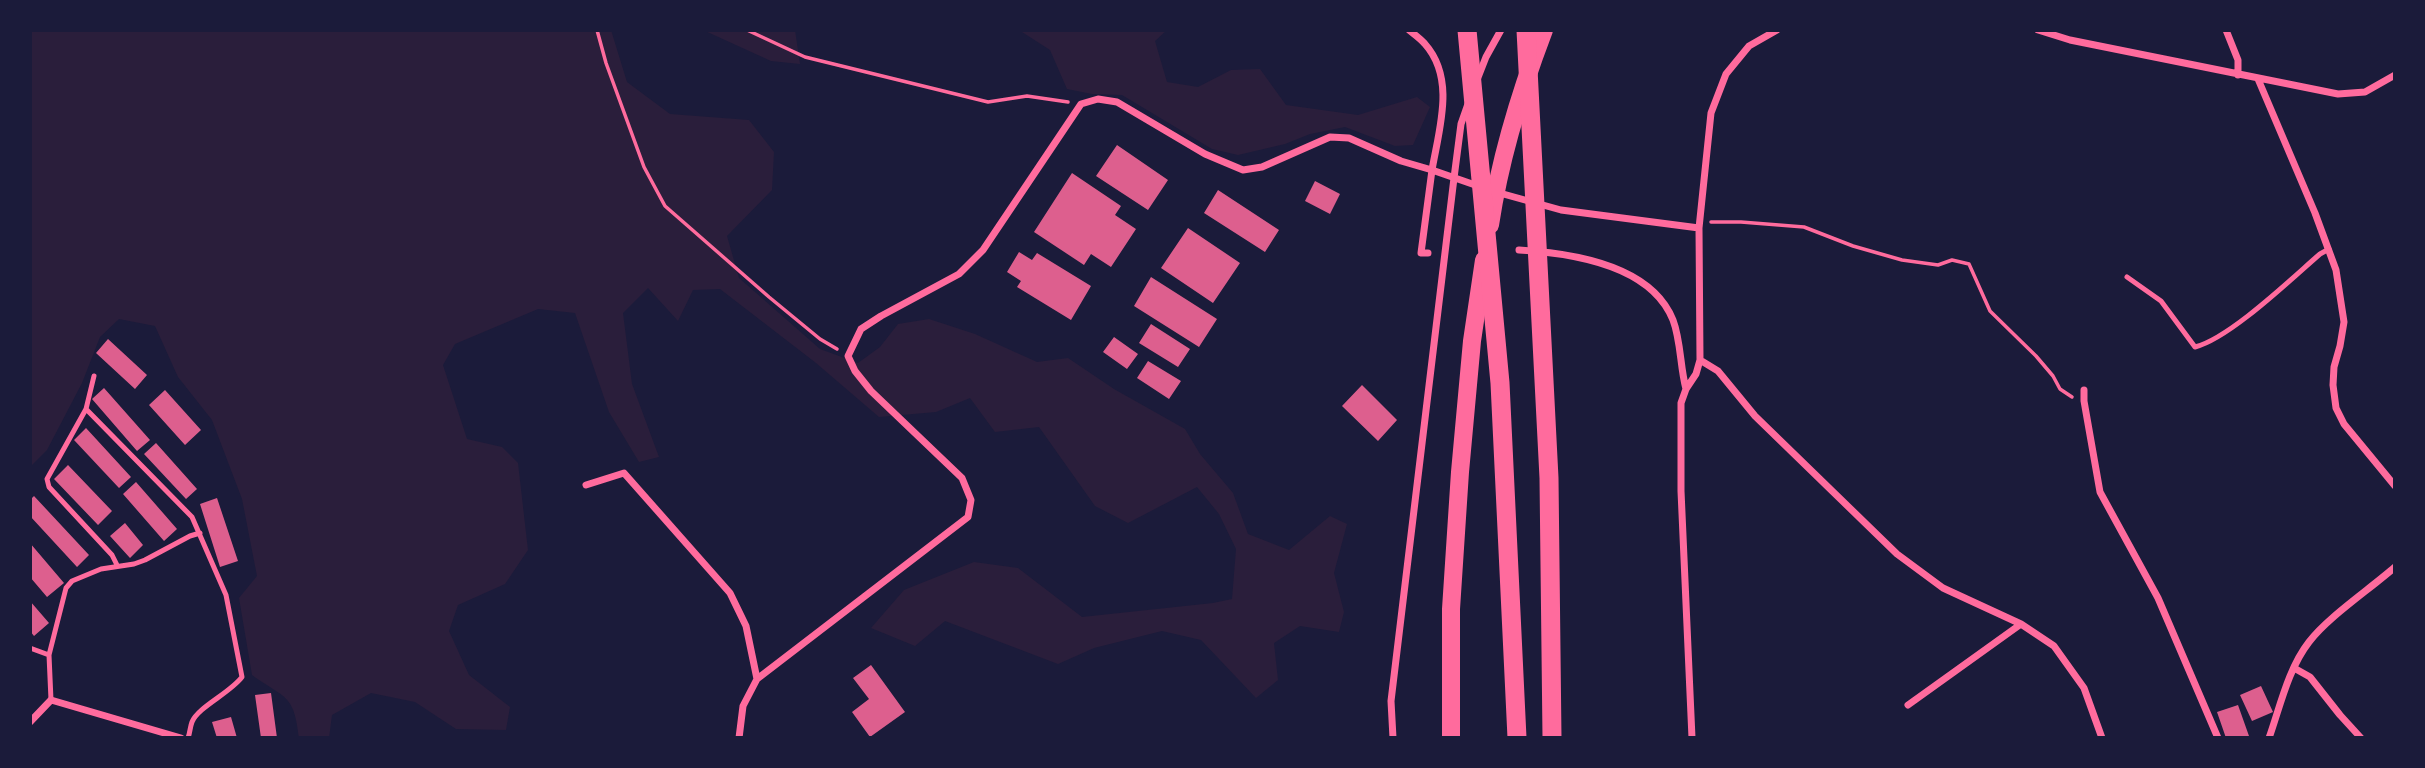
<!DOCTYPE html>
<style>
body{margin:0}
#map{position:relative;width:2425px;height:768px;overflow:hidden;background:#1b1b3a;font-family:"IBM Plex Serif",serif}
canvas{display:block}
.frame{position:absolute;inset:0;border:32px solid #1b1b3a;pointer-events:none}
</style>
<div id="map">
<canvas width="2425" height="768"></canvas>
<div class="frame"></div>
</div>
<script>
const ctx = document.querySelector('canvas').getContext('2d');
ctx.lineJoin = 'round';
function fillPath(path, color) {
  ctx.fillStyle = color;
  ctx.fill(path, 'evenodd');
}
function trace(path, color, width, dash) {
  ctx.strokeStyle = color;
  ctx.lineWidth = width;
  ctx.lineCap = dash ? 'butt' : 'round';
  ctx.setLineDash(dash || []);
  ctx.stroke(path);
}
fillPath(new Path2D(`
 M30,30H611L627,82L670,114L749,120L774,152L772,190L727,236L739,278L820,349L858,363L880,347L898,324L929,319L975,334L1037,362L1068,358L1114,389L1185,429L1200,454L1233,493L1248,534L1289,550L1330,516L1347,524L1334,573L1344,612L1339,632L1300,626L1274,643L1278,680L1256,698L1201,640L1162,631L1094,648L1058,664L945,621L915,646L871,628L904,590L974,562L1018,568L1082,617L1213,603L1232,599L1236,549L1219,514L1197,487L1128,523L1095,506L1039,427L995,432L970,398L936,412L879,417L816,363L720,289L693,290L678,321L648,288L623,313L632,384L659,457L639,462L609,412L575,313L538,309L455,344L443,365L467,439L502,447L518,463L528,550L505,584L458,605L449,631L469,675L510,707L506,730L456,729L415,702L371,693L332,715L329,738H299C294,693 285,699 252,675L239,598L257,576L242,499L212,420L178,377L155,326L119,319L100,337L82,383L47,450L30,467Z
 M703,30H795L800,64L771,61Z
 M1015,30H1167L1155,41L1167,82L1198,87L1231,70L1260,69L1286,105L1358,115L1417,97L1430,107L1413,145L1395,146L1345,127L1310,134L1285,144L1238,155L1212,149L1122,95L1092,94L1067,89L1050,50L1022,32Z`), '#2a1e3b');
fillPath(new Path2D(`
 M1117,145L1168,180L1148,210L1096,176Z
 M1072,173L1121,206L1115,215L1136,229L1111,267L1091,254L1084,265L1034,232Z
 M1315,181L1340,194L1330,214L1305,201Z
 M1218,190L1279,230L1265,252L1204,213Z
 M1188,228L1240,263L1213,303L1161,268Z
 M1019,252L1032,260L1037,253L1091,286L1071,320L1017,287L1021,281L1007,272Z
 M1151,277L1217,319L1199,347L1134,306Z
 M1151,324L1190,349L1178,367L1139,343Z
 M1114,337L1138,354L1127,369L1103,352Z
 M108,339L147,375L135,389L96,353Z
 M1148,361L1181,381L1169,399L1137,378Z
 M1362,385L1397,420L1378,441L1342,406Z
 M104,388L150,440L137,451L92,399Z
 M165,390L201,430L185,445L149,405Z
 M86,428L131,477L119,488L74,440Z
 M156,443L197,489L186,499L144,454Z
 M68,465L112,511L98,525L54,479Z
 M136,482L177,529L164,541L123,494Z
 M34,496L89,555L77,567L30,516V500Z
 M217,498L238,561L220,567L200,504Z
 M125,523L143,545L130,558L110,536Z
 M30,543L64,583L47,597L30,577Z
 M30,601L49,623L34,636L30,631Z
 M871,665L905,712L870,737L852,712L869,699L853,678Z
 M2261,686L2273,712L2252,721L2240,695Z
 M271,693L277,738H261L255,695Z
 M2238,705L2249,736L2240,738H2226L2217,712Z
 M231,717L237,738H217L212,722Z`), '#dd5f8e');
trace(new Path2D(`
 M597,30L606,63L644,167L665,206L769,297L820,339L837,349
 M747,30L805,57L988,102L1027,96L1068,102
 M1711,222H1741L1804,227L1853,246L1902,260L1938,265L1952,260L1969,264L1990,311L2036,356L2053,376L2060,389L2072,397`), '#ff6b9d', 3.5);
trace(new Path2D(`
 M2127,277L2161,301L2195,347C2230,338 2291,279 2320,254L2329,249
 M94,376L86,409L192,517L226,595L242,677C230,693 198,707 192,722C190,727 190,733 188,738
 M86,409L47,479L49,487L112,555L117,565
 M30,648L49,655
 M51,700L49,655L66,588L72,581L101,569L134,564L145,560L190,536L200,533`), '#ff6b9d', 5);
trace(new Path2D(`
 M1409,30C1414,34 1421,39 1425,44C1456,79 1439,129 1432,170L1478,186
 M2038,30L2070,40L2338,94L2365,92L2395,75
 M2226,30L2238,60V75
 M2258,79L2315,213L2336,270L2344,322L2340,346L2334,367L2333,385L2336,408L2344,424L2395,486
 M1477,80L1486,57L1501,30
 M1496,192L1561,210L1699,228
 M1519,250C1571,253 1651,265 1673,320C1681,341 1680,367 1686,389
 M1700,360L1718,371L1755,416L1897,554L1943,588L2021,624L2054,646L2084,688L2102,738
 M2084,390V401L2100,492L2158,598L2218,738
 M586,485L624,473L730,593L746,626L757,679
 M2294,668L2310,677L2340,715L2361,738
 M1908,705L2021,624
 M30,722L51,700L181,738
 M739,738L743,706L757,679L968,517L971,500L962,478L871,391L855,371L848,356L861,329L881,316L959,274L983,250L1081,104L1098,99L1117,102L1205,154L1243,170L1262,167L1330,137L1349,138L1401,161L1432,170L1421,253H1428
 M1393,738L1391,701L1454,178L1461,124L1468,104
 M1692,738L1681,491V403L1686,389L1696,374L1700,360L1699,228L1711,113L1726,74L1749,46L1777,30
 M2269,738C2280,707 2288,669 2309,642C2328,617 2370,589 2395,567`), '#ff6b9d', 7);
trace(new Path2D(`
 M1490,225C1500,158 1520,93 1544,30
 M1451,738V609L1460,472L1472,341L1484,260`), '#ff6b9d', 18);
trace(new Path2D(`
 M1467,30L1500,383L1517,738
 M1526,30L1549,478L1552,738`), '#ff6b9d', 19);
</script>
